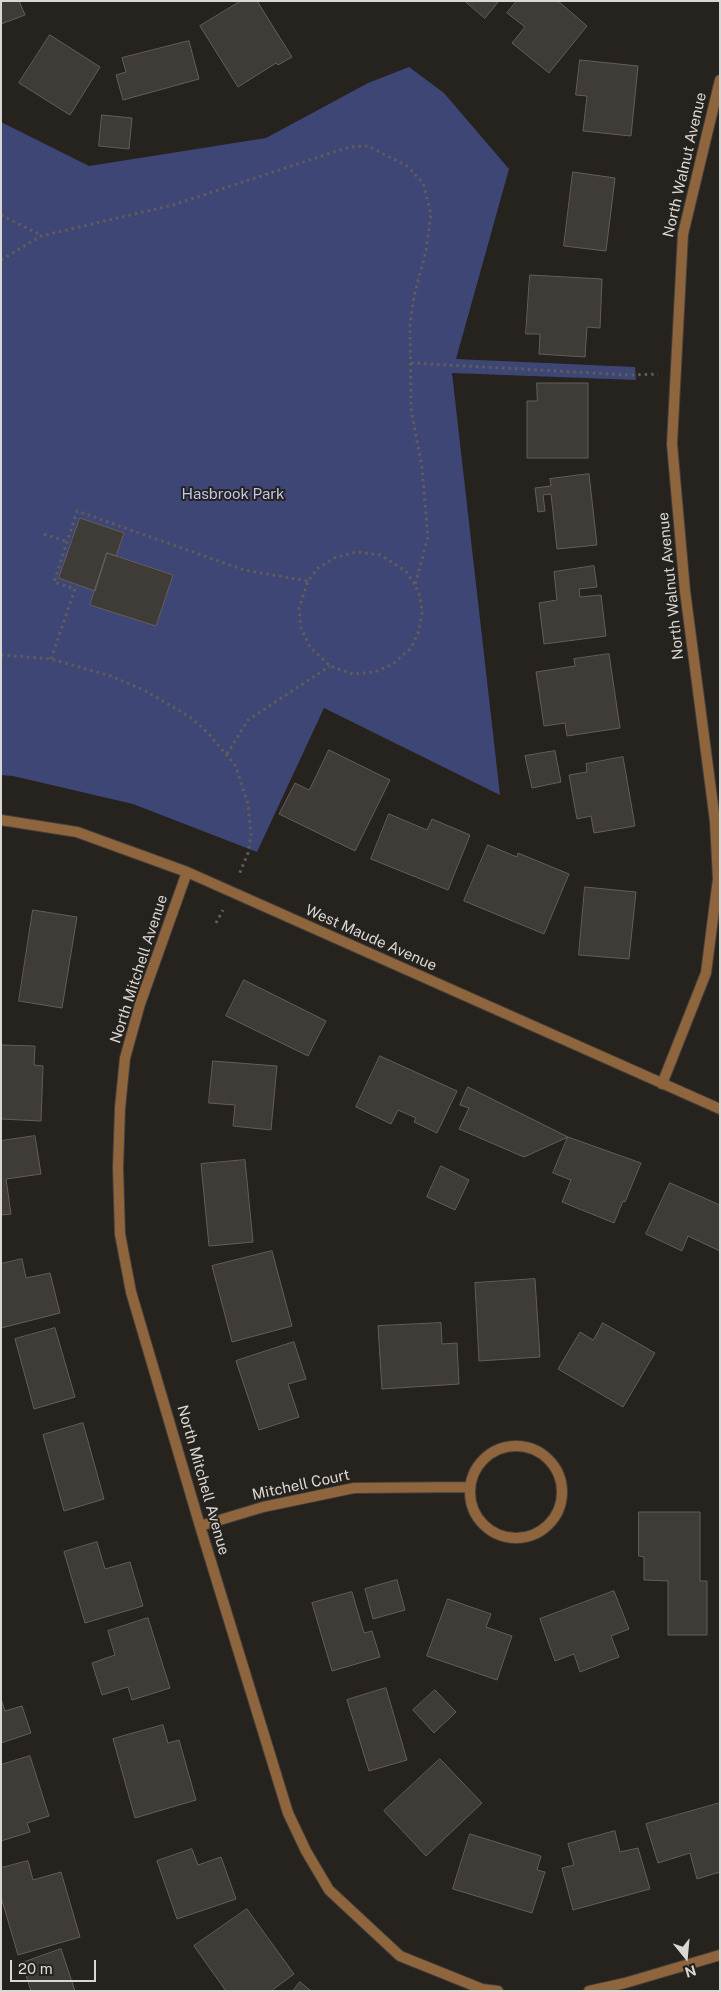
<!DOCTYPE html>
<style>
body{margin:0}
#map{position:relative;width:721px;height:1992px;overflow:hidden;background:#26221e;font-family:"Public Sans",sans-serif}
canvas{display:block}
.frame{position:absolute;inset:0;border:2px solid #dad7d5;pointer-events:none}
.north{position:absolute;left:661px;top:1932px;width:50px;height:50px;-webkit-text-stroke:4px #26221e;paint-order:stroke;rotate:163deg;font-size:14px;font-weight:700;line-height:20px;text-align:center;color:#dad7d5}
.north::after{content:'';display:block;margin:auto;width:18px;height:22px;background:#dad7d5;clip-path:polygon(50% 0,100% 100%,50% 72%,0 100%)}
.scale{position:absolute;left:10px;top:1960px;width:86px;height:22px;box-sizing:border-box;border:2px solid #dad7d5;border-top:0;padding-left:6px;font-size:15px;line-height:18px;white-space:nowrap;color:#dad7d5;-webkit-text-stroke:4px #26221e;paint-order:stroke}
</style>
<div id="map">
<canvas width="721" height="1992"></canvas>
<div class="frame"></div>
<div class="north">N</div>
<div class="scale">20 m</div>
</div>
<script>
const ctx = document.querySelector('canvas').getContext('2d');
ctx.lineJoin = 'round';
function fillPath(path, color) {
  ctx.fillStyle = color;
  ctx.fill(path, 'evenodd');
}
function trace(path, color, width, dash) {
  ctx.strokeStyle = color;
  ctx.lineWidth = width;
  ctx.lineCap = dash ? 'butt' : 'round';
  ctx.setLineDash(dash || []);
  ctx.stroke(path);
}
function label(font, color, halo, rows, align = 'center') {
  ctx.font = font + ' "Public Sans",sans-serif';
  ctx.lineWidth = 4;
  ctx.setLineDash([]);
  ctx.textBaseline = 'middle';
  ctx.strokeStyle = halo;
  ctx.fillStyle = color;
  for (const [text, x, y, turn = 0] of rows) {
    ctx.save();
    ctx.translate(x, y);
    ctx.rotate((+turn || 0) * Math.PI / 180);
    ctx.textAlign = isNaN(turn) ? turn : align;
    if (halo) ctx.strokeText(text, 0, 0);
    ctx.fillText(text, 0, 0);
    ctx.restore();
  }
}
fillPath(new Path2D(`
 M409,67L444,93L509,169L456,359L635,367L636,380L452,373L500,795L324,708L257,852L133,804L13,776L1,775V122L89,166L266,138L368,83Z`), '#3e4675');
const building = new Path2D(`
 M1,1H19L25,15L1,24Z
 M241,1H257L292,57L278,65L276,63L238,87L200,26Z
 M465,1H499L485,18Z
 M517,1H558L587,26L549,73L512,43L525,27L507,13Z
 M50,35L100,67L70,115L19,83Z
 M189,41L199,79L123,100L116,75L126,72L122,58Z
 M580,60L638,66L631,136L583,131L587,96L576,95Z
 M102,115L132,118L129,149L99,146Z
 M573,172L615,178L606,251L564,246Z
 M530,275L602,279L600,328L587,327L585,357L539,354L540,334H526Z
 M537,383H588V458H527V401H537Z
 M589,474L597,545L557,549L551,494L543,495L545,511L538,512L535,488L551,486L550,479Z
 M80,518L124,533L116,556L107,553L95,591L59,578Z
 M107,553L173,575L156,626L90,605Z
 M594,566L597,587L579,589L580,597L601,595L606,636L544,644L539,603L557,600L554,572Z
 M609,654L620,728L567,736L565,723L544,726L536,672L575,666L574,659Z
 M329,750L390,780L355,851L279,814L295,783L309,790Z
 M555,751L561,782L532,788L525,756Z
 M623,757L635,826L594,833L591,816L577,819L569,775L587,772L586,764Z
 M389,814L427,830L432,819L470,835L448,890L371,859Z
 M488,845L517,857L518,853L569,874L544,934L464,901Z
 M585,887L636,892L629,959L579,955Z
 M33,910L77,917L62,1008L19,1001Z
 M244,980L326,1021L308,1056L226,1016Z
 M1,1045L35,1046L34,1065L43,1066L41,1121L1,1119Z
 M380,1056L457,1091L437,1133L414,1122L416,1118L398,1110L391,1124L356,1107Z
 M213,1061L277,1066L271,1130L233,1126L235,1105L209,1103Z
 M468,1087L568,1137L524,1157L459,1129L469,1108L460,1105Z
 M35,1136L41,1174L6,1179L11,1214L1,1215V1141Z
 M568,1137L641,1163L625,1202L623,1201L614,1223L562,1202L571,1180L553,1173Z
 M245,1160L253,1242L209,1246L201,1164Z
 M441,1166L469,1180L455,1210L427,1197Z
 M670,1183L720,1205V1251L688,1236L682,1251L646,1234Z
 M272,1251L292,1326L232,1342L212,1266Z
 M22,1259L26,1278L50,1273L60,1313L1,1328V1264Z
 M535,1279L540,1357L479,1361L475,1283Z
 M441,1323L442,1344L457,1343L459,1384L382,1389L378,1326Z
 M603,1323L655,1353L623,1407L558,1369L580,1332L593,1340Z
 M55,1328L75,1397L34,1409L15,1339Z
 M294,1342L306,1379L288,1384L299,1417L259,1430L236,1361Z
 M83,1423L104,1499L64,1511L43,1435Z
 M639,1512H700V1581H707V1635H668V1581L644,1580V1557L639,1556Z
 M97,1542L105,1569L130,1562L143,1606L85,1623L64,1552Z
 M397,1580L405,1610L373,1619L365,1589Z
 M614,1591L629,1629L611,1636L619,1657L580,1672L574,1654L555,1661L540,1619Z
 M352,1592L364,1633L372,1631L380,1657L332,1671L312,1603Z
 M448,1599L491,1614L486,1627L512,1636L497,1680L427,1656Z
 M148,1618L170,1688L132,1700L128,1687L102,1695L92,1663L115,1655L108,1631Z
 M386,1688L407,1760L369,1771L347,1700Z
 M435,1690L456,1712L434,1733L413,1710Z
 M1,1699L5,1711L22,1706L31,1733L1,1743Z
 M163,1725L168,1743L179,1740L196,1800L135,1818L113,1739Z
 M30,1756L49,1816L27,1823L30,1832L1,1841V1765Z
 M440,1759L482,1803L426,1856L384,1811Z
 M720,1803V1872L697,1879L690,1853L658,1863L646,1824Z
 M615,1831L620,1852L638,1848L650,1889L573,1910L562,1868L574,1865L568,1844Z
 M470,1834L541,1856L537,1870L545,1872L532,1913L453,1889Z
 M192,1849L198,1865L221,1857L236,1899L177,1919L157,1861Z
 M28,1861L33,1880L61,1872L80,1937L18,1955L1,1897V1868Z
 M247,1909L294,1974L271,1991H226L194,1946Z
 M61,1949L75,1991H31L22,1963Z
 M300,1982L311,1991H293Z`);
fillPath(building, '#3f3b37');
trace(building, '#635e5a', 1);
const street = new Path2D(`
 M1,820L77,832L187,872L720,1109
 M187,872L140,1004L125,1058L120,1108L118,1168L120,1234L131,1292L200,1526L288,1813L306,1851L329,1890L400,1956L482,1989L498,1991
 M662,1084L706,973L718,879L715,821L685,591L672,444L683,234L720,80
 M470 1492a46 46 0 1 1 92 0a46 46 0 1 1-92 0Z
 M200,1526L263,1507L354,1488L470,1487
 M589,1991L625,1983L720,1955`);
trace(street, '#433f3b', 12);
trace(new Path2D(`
 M1,215L41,235
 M1,260L41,236L173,205L349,147L368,146L407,166L423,183L431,214L426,251L414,296L410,325L411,409L422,468L428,537L415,585L420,596L422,613L419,631L411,648L393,664L375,672L353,674L330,666L310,647L301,628L299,608L308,581L318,568L336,557L357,552L380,555L406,571L415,585
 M411,363L630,375L658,374
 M44,534L68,542
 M1,655L51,659L111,676L146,691L190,717L208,733L235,765L248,804L251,835L248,853L239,875
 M51,659L75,589L54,582L77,511L244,570L308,581
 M227,754L248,720L330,666
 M216,923L223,910`), '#605c59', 3, [2.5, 4]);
trace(street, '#8e653d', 10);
label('15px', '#dad7d5', '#26221e', [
 ["North Walnut Avenue",685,165,-77],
 ["North Walnut Avenue",671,586,-96],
 ["West Maude Avenue",371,938,24],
 ["North Mitchell Avenue",139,969,-72],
 ["North Mitchell Avenue",203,1480,74],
 ["Mitchell Court",301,1485,-12]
]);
label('15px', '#bdc6ee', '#26221e', [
 ["Hasbrook Park",233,494]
]);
</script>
